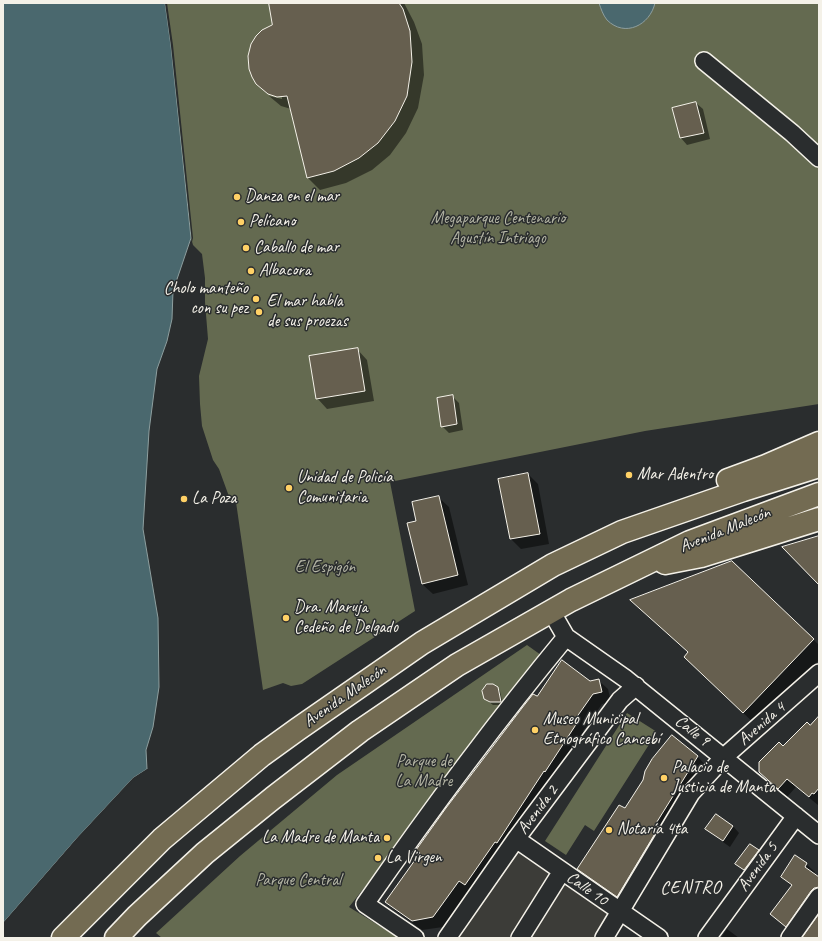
<!DOCTYPE html>
<meta charset="utf-8">
<style>
body{margin:0}
#map{position:relative;width:822px;height:941px;overflow:hidden;background:#2a2d2e;font-family:Caveat,sans-serif}
canvas{display:block}
.frame{position:absolute;inset:0;border:4px solid #f4f1e8;pointer-events:none}
</style>
<div id="map">
<canvas width="822" height="941"></canvas>
<div class="frame"></div>
</div>
<script>
const ctx = document.querySelector('canvas').getContext('2d');
ctx.lineJoin = 'round';
function fillPath(path, color) {
  ctx.fillStyle = color;
  ctx.fill(path, 'evenodd');
}
function trace(path, color, width, dash) {
  ctx.strokeStyle = color;
  ctx.lineWidth = width;
  ctx.lineCap = dash ? 'butt' : 'round';
  ctx.setLineDash(dash || []);
  ctx.stroke(path);
}
function label(font, color, halo, rows, align = 'center') {
  ctx.font = font + ' Caveat,sans-serif';
  ctx.lineWidth = 3;
  ctx.setLineDash([]);
  ctx.textBaseline = 'middle';
  ctx.strokeStyle = halo;
  ctx.fillStyle = color;
  for (const [text, x, y, turn = 0] of rows) {
    ctx.save();
    ctx.translate(x, y);
    ctx.rotate((+turn || 0) * Math.PI / 180);
    ctx.textAlign = isNaN(turn) ? turn : align;
    if (halo) ctx.strokeText(text, 0, 0);
    ctx.fillText(text, 0, 0);
    ctx.restore();
  }
}
fillPath(new Path2D(`
 M512,849L611,914L596,938H455Z`), '#3c3c38');
fillPath(new Path2D(`
 M165,3H819V404L645,431L390,482L415,611L302,684L291,686L283,683L263,690L236,502H231L219,469L213,460L202,426L200,404L199,376L208,339L205,302V278L202,254L193,245L191,238Z
 M527,645L541,655L439,793L349,907L399,938H162L156,933L240,856L337,775Z
 M627,713L657,732L594,831L585,825L566,855L545,841Z`), '#646a50');
const water = new Path2D(`
 M3,3H165L171,46L191,238L173,291L172,319L167,341L157,369L149,431L143,529L158,618L159,687L153,727L146,750L147,769L133,778L77,838L3,923Z
 M599,3H655C650,25 625,38 607,20C603,15 601,9 599,3Z`);
fillPath(water, '#4a686e');
trace(water, '#8e9f9f', 1);
fillPath(new Path2D(`
 M165,3H167L173,45L193,238L192,242L171,46Z
 M147,769L149,770L135,780L78,839L3,925V923L77,838L133,778Z`), '#2a2d2e');
fillPath(new Path2D(`
 M270,3H404L414,22L422,44L424,75L418,108L406,133L390,155L372,170L346,183L320,190L308,178L291,109L281,106L269,96L282,99V97L267,93L257,84L273,26Z
 M696,103L703,109L710,139L687,145L681,138L673,108Z
 M357,349L367,360L374,401L327,409L317,398Z
 M452,396L459,403L463,430L449,433L442,426Z
 M528,474L538,484L549,544L521,549L511,539L499,480Z
 M438,497L449,507L468,585L433,594L422,584L418,522Z
 M731,562L819,645V660L757,726L698,670L689,653L644,613Z
 M598,680L608,689L611,702L602,704L583,731L586,734L475,894L469,890L443,927L422,930L396,911L386,902L537,698Z
 M497,688L500,691L503,705H493L485,699Z
 M819,717V804L818,805L796,787L787,797L769,781L783,747L810,727Z
 M672,737L698,757L707,767L627,906L588,878L578,869L625,810Z
 M733,826L739,833L730,847L713,835L707,828Z
 M758,851L765,858L751,876L736,864Z
 M806,864L815,872L813,874L819,878V899L794,934L771,914L792,887L782,877Z
 M727,929L739,938H721Z`), '#0007');
const building = new Path2D(`
 M269,3H399L403,9L410,31L412,62L407,96L395,121L378,143L359,158L334,171L307,178L287,96L277,97L268,94L256,84L252,77L249,69L248,56L251,44L256,36L262,30L272,25Z
 M696,102L704,133L680,138L672,108Z
 M358,348L365,391L316,399L309,356Z
 M453,395L457,424L441,427L437,398Z
 M528,473L540,534L510,539L498,479Z
 M439,496L458,575L422,584L407,523L416,521L412,502Z
 M819,536V585L782,547Z
 M732,561L814,639L743,713L684,657L688,652L630,600Z
 M562,660L590,681L599,679L602,692L593,694L574,721L577,723L545,772L544,771L497,843L495,842L465,885L459,881L433,917L412,921L385,902L420,853L416,850L446,808L522,708L533,694L537,696Z
 M487,684H493L498,687L501,702H490L484,699L482,691Z
 M819,716V788L814,794L812,793L809,797L787,779L778,789L759,772V762L779,742L783,746L807,722L810,725Z
 M672,735L698,756L655,825L659,827L617,897L577,869L619,805L625,808L643,780L645,771L652,759Z
 M716,814L733,826L723,841L705,829Z
 M750,844L759,850L744,870L735,864Z
 M795,855L807,863L805,867L819,877V887L814,888L811,891L786,927L770,914L792,885L781,877Z
 M819,914V938H802Z`);
fillPath(building, '#665f4f');
trace(building, '#f4f1e8', 1);
const minor = new Path2D(`
 M704,61L792,133L819,158
 M551,611L566,637L626,679L819,835
 M516,839L659,938
 M415,938L365,904C429,812 495,723 566,637
 M447,938L516,839L620,700L636,686
 M520,938L562,871
 M604,938L691,793L724,757L819,673
 M707,938L796,816
 M790,938L819,897`);
const major = new Path2D(`
 M728,480L766,466L819,443
 M665,563L701,556L819,519
 M63,938L162,839L262,755L298,729L422,643L553,565L622,532L743,490L819,466
 M116,938L137,916L205,853L273,798L360,731L457,665L571,600L690,542L819,494`);
trace(minor, '#f4f1e8', 20);
trace(major, '#f4f1e8', 25);
trace(minor, '#2a2d2e', 17);
trace(major, '#736b52', 22);
for (const [x, y, r, color] of [
 [237,197,4,"#ffd166"],
 [241,222,4,"#ffd166"],
 [246,248,4,"#ffd166"],
 [251,271,4,"#ffd166"],
 [256,299,4,"#ffd166"],
 [259,312,4,"#ffd166"],
 [629,475,4,"#ffd166"],
 [289,488,4,"#ffd166"],
 [184,499,4,"#ffd166"],
 [286,618,4,"#ffd166"],
 [535,730,4,"#ffd166"],
 [664,778,4,"#ffd166"],
 [609,830,4,"#ffd166"],
 [387,838,4,"#ffd166"],
 [378,858,4,"#ffd166"]
]) {
  const dot = new Path2D();
  dot.arc(x, y, r, 0, 2 * Math.PI);
  ctx.fillStyle = color;
  ctx.fill(dot);
  trace(dot, '#2a2d2e', 1.5);
}
label('17px', '#f4f1e8', '#2a2d2e', [
 ["Danza en el mar",245,197],
 ["Pelícano",249,222],
 ["Caballo de mar",254,248],
 ["Albacora",259,271],
 ["Cholo manteño",248,289,"right"],
 ["con su pez",248,309,"right"],
 ["El mar habla",267,302],
 ["de sus proezas",267,322],
 ["Mar Adentro",637,475],
 ["Unidad de Policía",297,478],
 ["Comunitaria",297,498],
 ["La Poza",192,499],
 ["Dra. Maruja",294,608],
 ["Cedeño de Delgado",294,628],
 ["Museo Municipal",543,720],
 ["Etnográfico Cancebí",543,740],
 ["Palacio de",672,768],
 ["Justicia de Manta",672,788],
 ["Notaría 4ta",617,830],
 ["La Madre de Manta",379,838,"right"],
 ["La Virgen",386,858]
], 'left');
label('17px', '#b3b4a4', '#2a2d2e', [
 ["Megaparque Centenario",498,219],
 ["Agustín Intriago",498,239],
 ["El Espigón",325,568],
 ["Parque de",424,762],
 ["La Madre",424,782],
 ["Parque Central",298,881]
]);
label('17px', '#f4f1e8', '#2a2d2e', [
 ["Avenida Malecón",725,530,-22],
 ["Avenida Malecón",345,696,-35],
 ["Avenida 4",762,724,-41],
 ["Calle 9",692,731,38],
 ["Avenida 2",538,810,-53],
 ["Avenida 5",758,867,-54],
 ["Calle 10",587,889,35]
]);
ctx.letterSpacing = '1px';
label('18px', '#f4f1e8', '#2a2d2e', [
 ["CENTRO",691,888]
]);
ctx.letterSpacing = '0px';
</script>
